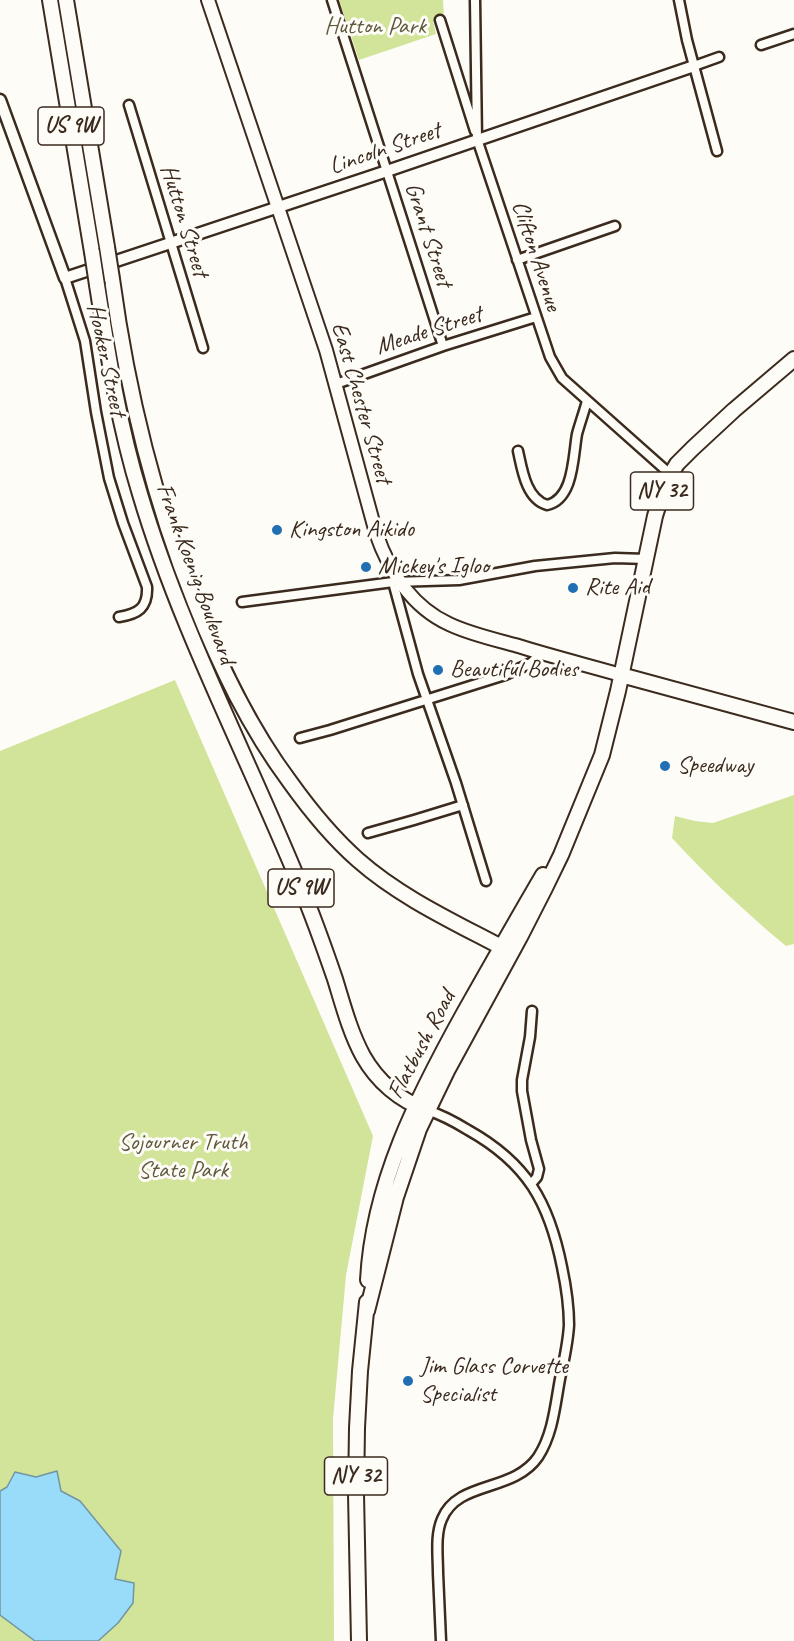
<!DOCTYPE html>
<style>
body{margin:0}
canvas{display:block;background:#fdfcf7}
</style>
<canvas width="794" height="1641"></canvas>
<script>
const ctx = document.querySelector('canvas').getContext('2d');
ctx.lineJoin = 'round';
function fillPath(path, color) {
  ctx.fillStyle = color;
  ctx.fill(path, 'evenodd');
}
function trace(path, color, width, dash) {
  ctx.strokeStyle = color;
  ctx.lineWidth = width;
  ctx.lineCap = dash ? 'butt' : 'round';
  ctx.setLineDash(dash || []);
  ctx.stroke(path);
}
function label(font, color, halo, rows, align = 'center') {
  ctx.font = font + ' Caveat,sans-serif';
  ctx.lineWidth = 6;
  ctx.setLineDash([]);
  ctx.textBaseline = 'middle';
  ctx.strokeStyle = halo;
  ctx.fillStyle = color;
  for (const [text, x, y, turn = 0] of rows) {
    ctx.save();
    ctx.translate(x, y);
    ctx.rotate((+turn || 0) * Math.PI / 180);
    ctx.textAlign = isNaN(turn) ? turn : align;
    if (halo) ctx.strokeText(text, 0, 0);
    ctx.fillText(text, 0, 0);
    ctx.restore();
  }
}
fillPath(new Path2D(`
 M339,0H443L444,17L433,21L436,34L359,60Z
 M175,680L373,1136L346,1275L333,1419L334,1641H0V751Z
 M794,795V944L786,946C746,913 707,876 672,838L675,816L695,821L713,823Z`), '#d1e499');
const water = new Path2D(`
 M57,1471L61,1491L80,1501L121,1551L115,1579L134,1583L133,1603L118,1623L98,1641H35L0,1615V1491L7,1487L15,1472L36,1477Z`);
fillPath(water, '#98dcfa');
trace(water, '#7395a2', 1.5);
const minor = new Path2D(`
 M332,0L443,346
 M475,0L477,139L550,357L562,378L670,474
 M679,0L687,40L717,151
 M440,20L475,131
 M761,45L794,34
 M694,66L719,57
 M129,105L203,348
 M517,260L615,226
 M65,278L85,341L96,412L109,478L123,523L147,587C148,608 138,614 119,617
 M336,384L443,346L536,317
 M518,451C522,469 526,499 547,505C574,499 573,456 577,434C580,423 584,412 587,401
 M393,582L418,674L456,783L486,881
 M242,602L393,582L459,580L535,566L615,558L646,559
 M300,738L330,730L505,675L531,663L541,653
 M368,833L414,820L463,805
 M427,1110C442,1115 455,1122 468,1130C527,1163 549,1202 562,1267C566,1286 569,1305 569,1325C568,1343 564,1361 560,1379C555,1406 553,1434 538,1457C513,1493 458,1480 442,1519C435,1535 438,1556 438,1573C439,1596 440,1618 441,1641
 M531,1184L537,1177L539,1169L531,1140L522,1091V1080L530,1037L532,1011`);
const tertiary = new Path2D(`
 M0,100L65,278L387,171L694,66`);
const secondary = new Path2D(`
 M208,0L326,350L376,533C389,571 412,607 449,624C470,634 493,639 515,645C550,656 586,665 621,675`);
const primary = new Path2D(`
 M50,0L92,252
 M66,0L107,247
 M112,279C127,390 153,498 195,603C220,666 249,727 290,782C310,810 332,837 358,860C400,897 452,921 501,947L505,954
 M97,285C108,355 119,426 140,494C180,629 247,755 300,885C313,916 324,947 335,979C343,1005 350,1032 363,1056C377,1081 400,1101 427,1110
 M621,675L794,722
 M368,1280C373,1183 418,1096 464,1013C490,967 516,921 543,875
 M367,1311L396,1197L419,1129L447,1071L520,937L545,888L561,855L602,755L618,691L655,516L665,484L677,464L693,448L734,410L794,359
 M359,1641L356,1494L357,1428L360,1371L367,1302`);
trace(minor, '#3b2a1e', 13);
trace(tertiary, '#3b2a1e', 15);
trace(secondary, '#3b2a1e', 16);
trace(primary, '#3b2a1e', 18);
trace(minor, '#fdfcf7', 8);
trace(tertiary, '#fdfcf7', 10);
trace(secondary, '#fdfcf7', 12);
trace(primary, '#fdfcf7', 14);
const primaryBridge = new Path2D(`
 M107,247L112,279
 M92,252L97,285`);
trace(primaryBridge, '#3b2a1e', 18, []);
trace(primaryBridge, '#fdfcf7', 14);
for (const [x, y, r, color] of [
 [277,530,6,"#1f6fb2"],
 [366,567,6,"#1f6fb2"],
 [573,588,6,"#1f6fb2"],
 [438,670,6,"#1f6fb2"],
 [665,766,6,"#1f6fb2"],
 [408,1381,6,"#1f6fb2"]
]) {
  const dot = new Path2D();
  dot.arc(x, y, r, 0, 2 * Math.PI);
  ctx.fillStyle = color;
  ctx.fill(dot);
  trace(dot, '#fdfcf7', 2);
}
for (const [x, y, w] of [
 [71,126,66],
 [662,491,63],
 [301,888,66],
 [356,1476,63]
]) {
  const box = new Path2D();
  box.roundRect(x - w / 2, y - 19, w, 38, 4.5);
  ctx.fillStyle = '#fdfcf7';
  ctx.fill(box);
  trace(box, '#3b2a1e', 1.5);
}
label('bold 22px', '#3b2a1e', null, [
 ["US 9W",71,126],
 ["NY 32",662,491],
 ["US 9W",301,888],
 ["NY 32",356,1476]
]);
label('24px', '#60583d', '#fdfcf7', [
 ["Hutton Park",375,27],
 ["Sojourner Truth",183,1143],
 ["State Park",183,1171]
]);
label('24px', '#3b2a1e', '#fdfcf7', [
 ["Lincoln Street",385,149,-19],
 ["Hutton Street",184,221,73],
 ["Grant Street",428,235,72],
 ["Clifton Avenue",536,256,72],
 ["Meade Street",429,331,-18],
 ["Hooker Street",106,360,78],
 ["East Chester Street",361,403,74],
 ["Frank Koenig Boulevard",195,574,70],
 ["Flatbush Road",422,1045,-62]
]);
label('24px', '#3b2a1e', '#fdfcf7', [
 ["Kingston Aikido",289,530],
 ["Mickey's Igloo",378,567],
 ["Rite Aid",585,588],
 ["Beautiful Bodies",450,670],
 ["Speedway",677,766],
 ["Jim Glass Corvette",420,1367],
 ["Specialist",420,1395]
], 'left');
</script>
